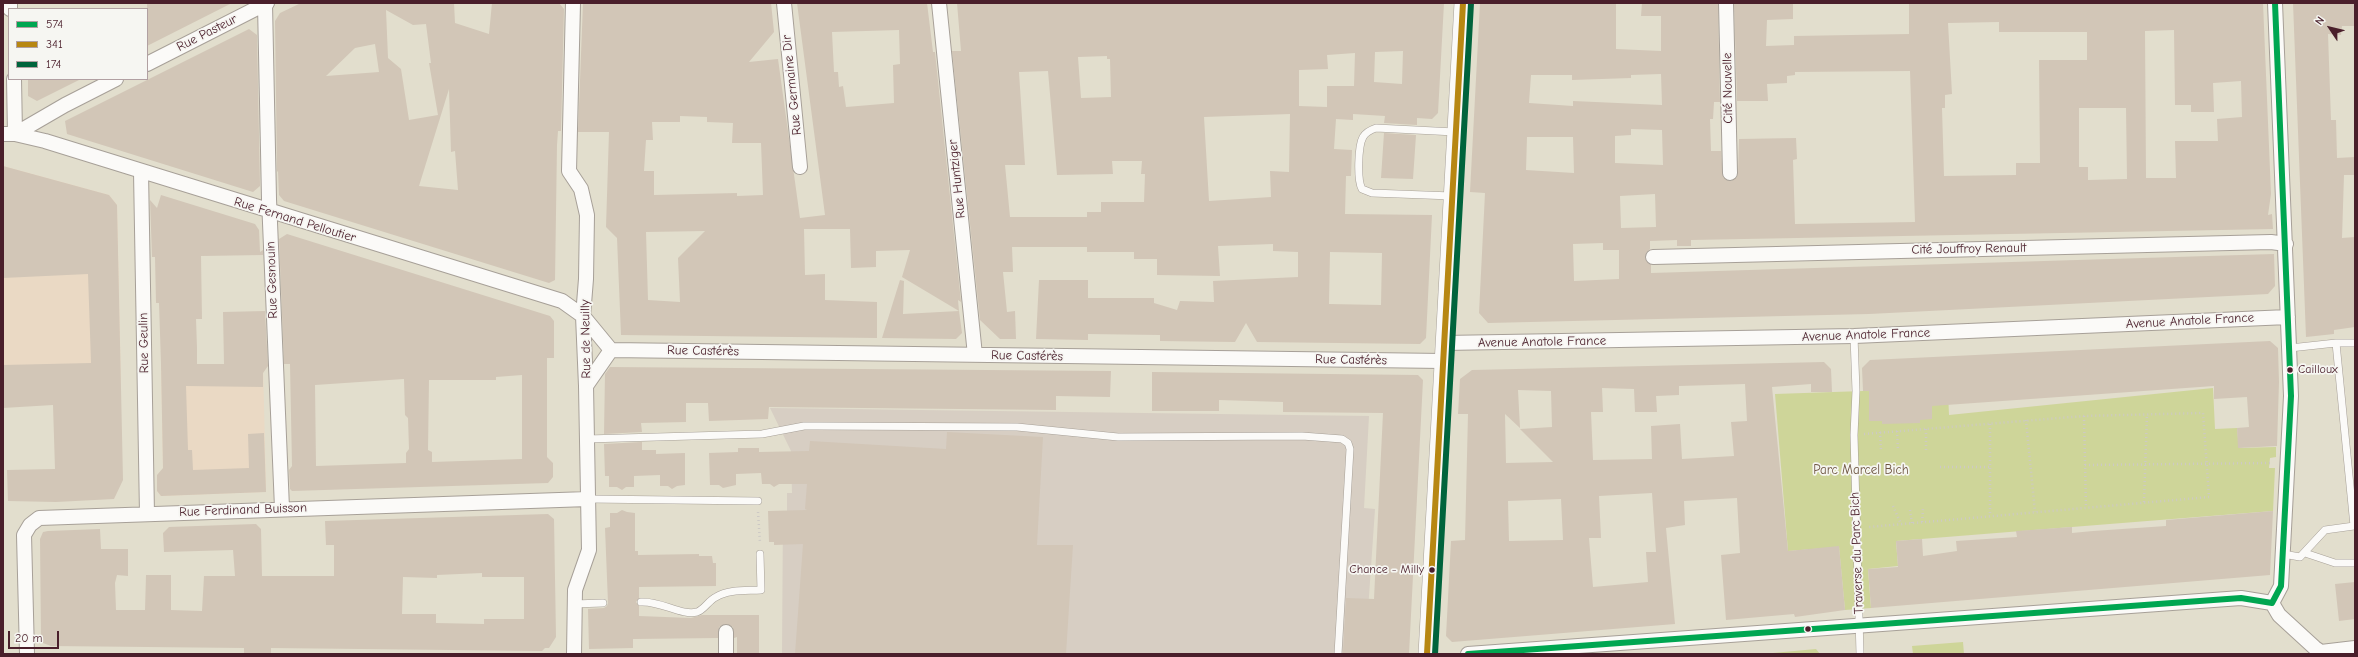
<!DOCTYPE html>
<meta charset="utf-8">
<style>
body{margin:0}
#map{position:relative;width:2358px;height:657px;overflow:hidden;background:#e2decd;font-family:"Comic Neue",sans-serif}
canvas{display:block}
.frame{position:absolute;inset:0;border:4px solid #4a1f2b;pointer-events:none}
.legend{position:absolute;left:8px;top:8px;width:140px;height:72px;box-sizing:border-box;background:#f6f6f2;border:1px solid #b1a0a2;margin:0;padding:5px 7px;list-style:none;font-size:12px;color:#4a1f2b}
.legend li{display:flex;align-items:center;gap:8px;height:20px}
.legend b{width:20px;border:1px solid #b1a0a2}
.north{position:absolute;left:2310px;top:8px;width:40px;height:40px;-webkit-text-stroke:3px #f6f6f2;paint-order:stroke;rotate:305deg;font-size:11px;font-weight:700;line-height:16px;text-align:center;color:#4a1f2b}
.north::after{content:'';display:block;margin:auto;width:14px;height:18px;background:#4a1f2b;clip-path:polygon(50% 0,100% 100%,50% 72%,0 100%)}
.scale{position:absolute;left:8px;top:631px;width:51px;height:18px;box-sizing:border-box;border:2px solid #4a1f2b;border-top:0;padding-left:5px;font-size:12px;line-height:14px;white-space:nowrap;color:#4a1f2b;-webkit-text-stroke:3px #f6f6f2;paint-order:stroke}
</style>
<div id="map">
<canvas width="2358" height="657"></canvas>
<div class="frame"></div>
<ul class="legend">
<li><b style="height:5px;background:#00a651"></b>574</li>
<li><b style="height:5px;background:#b78712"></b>341</li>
<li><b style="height:5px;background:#00643c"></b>174</li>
</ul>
<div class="north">N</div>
<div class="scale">20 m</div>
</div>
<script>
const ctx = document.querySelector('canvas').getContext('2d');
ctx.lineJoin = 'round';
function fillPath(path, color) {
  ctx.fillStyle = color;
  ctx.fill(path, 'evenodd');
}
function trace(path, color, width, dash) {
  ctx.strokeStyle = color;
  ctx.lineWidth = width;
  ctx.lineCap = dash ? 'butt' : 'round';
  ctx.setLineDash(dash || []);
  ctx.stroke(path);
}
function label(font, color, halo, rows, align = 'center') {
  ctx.font = font + ' "Comic Neue",sans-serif';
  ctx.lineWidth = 3.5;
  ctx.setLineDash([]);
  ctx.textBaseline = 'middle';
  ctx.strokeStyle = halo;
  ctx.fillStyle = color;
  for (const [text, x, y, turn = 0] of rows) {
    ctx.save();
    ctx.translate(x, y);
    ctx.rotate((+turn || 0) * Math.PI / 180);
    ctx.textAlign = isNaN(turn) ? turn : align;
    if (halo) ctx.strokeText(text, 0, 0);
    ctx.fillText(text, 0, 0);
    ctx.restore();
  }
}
fillPath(new Path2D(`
 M3,166L109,195L117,205L121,384L52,385L3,378Z
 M161,364H263L266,489L263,492L161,496L157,491V475L163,471Z`), '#ead9c4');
fillPath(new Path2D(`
 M770,408L1369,416L1364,508L1375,509L1365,654H782L783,511H787V493H792L791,451Z`), '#d7cec3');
fillPath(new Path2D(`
 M2213,388L2215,429L2237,428L2239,448L2276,447V457L2270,458L2269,468H2275L2273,511L1896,541L1898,566L1868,569L1871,608L1845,610L1839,547L1788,551L1775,394L1863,391L1948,392L1949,415Z
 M1963,642L1964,654H1913L1912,646Z
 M1816,649L1820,654H1762Z`), '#ced599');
fillPath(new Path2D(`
 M147,3H232L147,46Z
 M301,3H454L455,23L489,34L492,3H559L564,9L561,131H558L557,145L555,280L549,283L284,201L279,195L278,171L277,172L275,21L280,13ZM386,10L413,25L426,24L431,63H429L438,115L409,120L401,69L388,58ZM375,44L379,72L326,76L355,48ZM449,89L451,152L455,151L458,190L419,186Z
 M583,3H771L774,32L749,62L778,59L800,218L825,215L797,3H927L933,52H935L961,302L958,300L959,311L902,277L910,250L876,251V267L851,268L850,229H804L805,275L825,274V300L877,302V338L621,335L617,238L606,227L609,132H578ZM899,30L900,64L893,65L894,103L846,107L843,86L839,87L838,72H834L832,32ZM680,116L707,117V122L733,123L732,143H761L763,195L737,196V193L654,195V171H644L646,140H653L652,122H680ZM705,231L678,258L680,302L648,300L646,232Z
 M957,3H1444L1438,113L1432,119L1417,118V125L1384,123L1385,116L1353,114V120L1336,119L1334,149L1352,150L1351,176H1346L1345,214L1432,215L1426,338L1420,344L1257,342L1246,323L1235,342L1160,341V335L1088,334V340L1036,339L1039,280H1088V298H1154V303L1177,310L1180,301L1214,302L1213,281L1298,277V252L1273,251V244L1218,246L1220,276L1157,275V259H1134V252H1087V247H1012L1013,272H1003L1007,312L1015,311L1016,339H1000L980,320L952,51H961ZM1403,51L1402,84L1374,82L1375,52ZM1355,53L1354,86H1327V107L1299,106V70L1328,69L1327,55ZM1107,56V59H1110L1111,97L1081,98L1078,57ZM1048,71L1057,175L1113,174L1112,161H1142L1141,174H1145L1144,202H1101V212H1087V217H1010L1005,165H1025L1019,72ZM1290,114L1289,172L1270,171L1271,197L1209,201L1204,117ZM1330,252L1382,253L1381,305L1329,304Z
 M1480,3H1616V49L1661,51V16H1641L1642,3H1718L1720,102H1714L1713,119H1710L1711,151H1721L1723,177L1731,181L1737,177L1738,173L1739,139L1796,138L1797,159L1793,160L1795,224L1915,222L1910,71L1795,72V75L1787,76V83L1767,84L1768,101H1737L1734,3H1793V19L1767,20L1766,46L1794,45V36L1909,34V3H2263L2271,194L2268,215L2272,214L2273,229L1691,240V246H1677V240L1650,241V249L1646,253L1645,258L1651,265V273L2274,254L2275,286L2268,294L1869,314L1488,323L1479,313L1485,193L1470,192ZM1999,22V32H2087V60H2039L2040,163H2016V175L1944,176L1942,108H1945V95L1952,94L1948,23ZM2174,30L2175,105H2191V112H2214L2213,83L2241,81L2242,117L2217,119L2218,141H2175L2176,178H2146L2145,31ZM1661,74L1662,105L1573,101V106L1529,103L1531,75H1572V80L1631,78V75ZM2079,108H2126L2127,179L2088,180V167H2079ZM1631,129L1662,130L1663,165L1615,163V136L1631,135ZM1527,137H1573L1574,173L1526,170ZM1655,194L1656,227L1621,228L1620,196ZM1603,243V250H1619V279L1574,281L1573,244Z
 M2293,3H2355V26H2342L2341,35L2328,34L2331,120H2336L2337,158L2355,157V175H2344L2342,238L2355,237V327L2334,330V334L2306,337Z
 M249,29L257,35L260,186L253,192L67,134L65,121Z
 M28,79H81L37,101L28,96Z
 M1384,133L1416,135L1413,179L1381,178Z
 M3,166L109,195L117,205L123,480L114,499L56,502L8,501L7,470L55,469L53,405L3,408V365L91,363L88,274L3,278Z
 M161,195L255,224L259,230L260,252L263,250V255L201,256L202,319H196L197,348V364H224L223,312L265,311L268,366L263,373V387L186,386L188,450H192L193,470L249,468L248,434L264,433L266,492L161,496L157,491V475L163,468L161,364L159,303H156L155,257H152L150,200L157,208Z
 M287,234L550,316L554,321V358H547V457L553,463V477L548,483L292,491L290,489L289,470L292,466L290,364H284L279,239ZM522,375V459L432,462V452L428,450L429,380H496V377ZM404,379L405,415L408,418L409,449L406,453V463L316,466L315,385Z
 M900,280L904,281L903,314L959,311L962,333L956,339L882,338Z
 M2270,341L2278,348L2279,382L2277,446L2238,448L2237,428L2249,427L2247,397L2214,399V386L1932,406V419L1920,420V423L1882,424V421H1869V391H1863L1862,368L1870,360Z
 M1824,362L1831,369L1832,392H1811V384L1772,387L1788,551L1839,546L1845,610L1795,617L1794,614L1726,620L1721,555L1740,553L1737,498L1684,501L1685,525L1666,528L1675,624L1452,642L1446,636L1451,541L1465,540L1468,414H1458L1460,379L1472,370ZM1745,384L1747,421L1731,422L1734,456L1682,459L1680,424L1651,426L1652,459L1593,460L1591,412H1603L1602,388L1634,389L1635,412H1657L1656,396L1679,395V386ZM1518,390L1551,391L1552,427L1520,429L1553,462L1506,463L1505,414L1520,428ZM1652,493L1656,552H1646L1648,582L1593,587L1589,538H1601L1599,496ZM1561,499L1563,540L1509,541L1508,501Z
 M610,367L1111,371L1110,397L1056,396V410L769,407L768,419L709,421L708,403H686V422L641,423L642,432L604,434L605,374Z
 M1152,372L1418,375L1423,380L1409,654H1343L1346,598L1374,599L1383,413L1283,412V402L1219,400V411H1152Z
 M947,432L1043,437L1037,545H1073L1066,654H795L803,544L774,545V542H769L768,511L807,510L805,509L807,484H779L774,487L770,484H762L761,473L736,474V485L723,488L719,485H710L709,453L738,452V448H759V452L809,451L810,441L946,449Z
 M642,442V450H656V454L685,453V485L677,486L672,489L668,486H660V475L634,476V487H626L622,490L617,487H609V476H605L604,444Z
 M622,510L627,512L635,513V551H638V555L699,554V556H712L713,563H716V586L639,587V598L636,602L639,606V616L691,618L702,615H759V654H737V637L734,638L733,627L726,624L719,627L718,638L633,639V648L589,649L588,609L604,608L607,606L608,603L605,528L610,527V513H617Z
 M2273,511L2270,575L1871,608L1868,569L1898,567L1896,541L1922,539L1923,556L1957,551L1956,541L2017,537L2016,531L2072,527V533L2093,531L2166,526V520Z
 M548,514L554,519L556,637L549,648H545L542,651L271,648V654H244V648L51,646L43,643L41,638L40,539L43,532L48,531L100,529L101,549H128V576L117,575L115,583L116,610H145L146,575H171V610L202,611L204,576H235L233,550L164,552L163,533L169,527L256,524L261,529L262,576H334V545H326L325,521ZM482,573V577H524V619H484V624L436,623V614H402L403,577L437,578V575Z
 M2355,582V619L2339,621L2335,584Z`), '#d2c6b7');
const service = new Path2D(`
 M1452,196L1372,193L1362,189C1357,180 1358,146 1363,137C1366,132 1370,130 1376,128L1455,132
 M1854,336L1856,391L1854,435L1860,654
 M2336,343H2355
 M587,439L762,434L804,426H818L1017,427L1118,437L1302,436L1342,439L1348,443L1350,449L1338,654
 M588,499L758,501
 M2305,553L2335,563H2355
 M2283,554L2300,557L2325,530L2354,526L2336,343L2290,348
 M641,602C662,601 681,616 697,612C704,610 709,600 716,597C729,589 746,591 761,590L760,554
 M574,604L603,603`);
const minor = new Path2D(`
 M10,3V9
 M573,3L569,171L581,189L587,215L586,279L583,316L586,386L589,550L575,590L574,654
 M784,3L800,167
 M939,3L975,355
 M1726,3L1730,173
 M265,4L269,199L282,508
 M147,64L267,3
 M14,79L15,134
 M3,134H15L45,141L562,301L583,316L611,350L1443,361
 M15,134L65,105L116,79
 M141,172L147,514
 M1653,257L2271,242L2286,244
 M1444,343L1854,336L2288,317
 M586,386L611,350
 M2272,603L2281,586L2291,396L2275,3
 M2272,603L2279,615L2315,648L2321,652L2355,648
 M726,632V654
 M27,654L24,535L30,525L39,518L588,499
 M1468,654L2241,598L2272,603`);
const tertiary = new Path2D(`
 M1427,654L1463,3`);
trace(service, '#a7a098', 8);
trace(minor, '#a7a098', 16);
trace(tertiary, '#a7a098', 18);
trace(new Path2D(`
 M2084,416L2086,508
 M2026,420L2035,512
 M1990,424V516
 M1926,429V452
 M1897,431L1898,450
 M1880,432L1881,450
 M1864,434L2084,416L2203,413L2209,497L1869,527
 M2085,465L2272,463
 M1940,467H1990
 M2144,502L2147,414
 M1893,506L1901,524
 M1910,510L1912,523
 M758,512L760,543
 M1922,522L1923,509`), '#cdc9c5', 2.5, [1, 3]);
trace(service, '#fbfaf8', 7);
trace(minor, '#fbfaf8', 14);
trace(tertiary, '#fbfaf8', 17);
trace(new Path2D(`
 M1468,654L2241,598L2272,603L2281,586L2291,396L2275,3`), '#00a651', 6);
trace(new Path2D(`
 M1427,654L1463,3`), '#b78712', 6);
trace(new Path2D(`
 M1435,654L1471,3`), '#00643c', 6);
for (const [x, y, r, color] of [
 [2290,370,3.5,"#4a1f2b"],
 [1432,570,3.5,"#4a1f2b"],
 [1808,629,3.5,"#4a1f2b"]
]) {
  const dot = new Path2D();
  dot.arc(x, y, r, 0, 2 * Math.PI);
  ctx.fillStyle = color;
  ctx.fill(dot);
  trace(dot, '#f6f6f2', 1.5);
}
label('12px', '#4a1f2b', '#f6f6f2', [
 ["Cailloux",2298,370],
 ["Chance - Milly",1424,570,"right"]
], 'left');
label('13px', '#4a1f2b', '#f6f6f2', [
 ["Rue Pasteur",207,33,-27],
 ["Rue Germaine Dir",792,85,-96],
 ["Cité Nouvelle",1728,88,-91],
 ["Rue Huntziger",957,179,-96],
 ["Rue Fernand Pelloutier",295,220,17],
 ["Cité Jouffroy Renault",1969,249,-1],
 ["Rue Gesnouin",272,280,-92],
 ["Avenue Anatole France",2190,321,-3],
 ["Avenue Anatole France",1866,335,-2],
 ["Rue de Neuilly",586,339,-91],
 ["Avenue Anatole France",1542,342,-1],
 ["Rue Geulin",144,343,-91],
 ["Rue Castérès",703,351,1],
 ["Rue Castérès",1027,356,1],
 ["Rue Castérès",1351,360,1],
 ["Rue Ferdinand Buisson",243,510,-2],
 ["Traverse du Parc Bich",1857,553,-92]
]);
label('13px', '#6c533f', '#f6f6f2', [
 ["Parc Marcel Bich",1861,470]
]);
</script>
